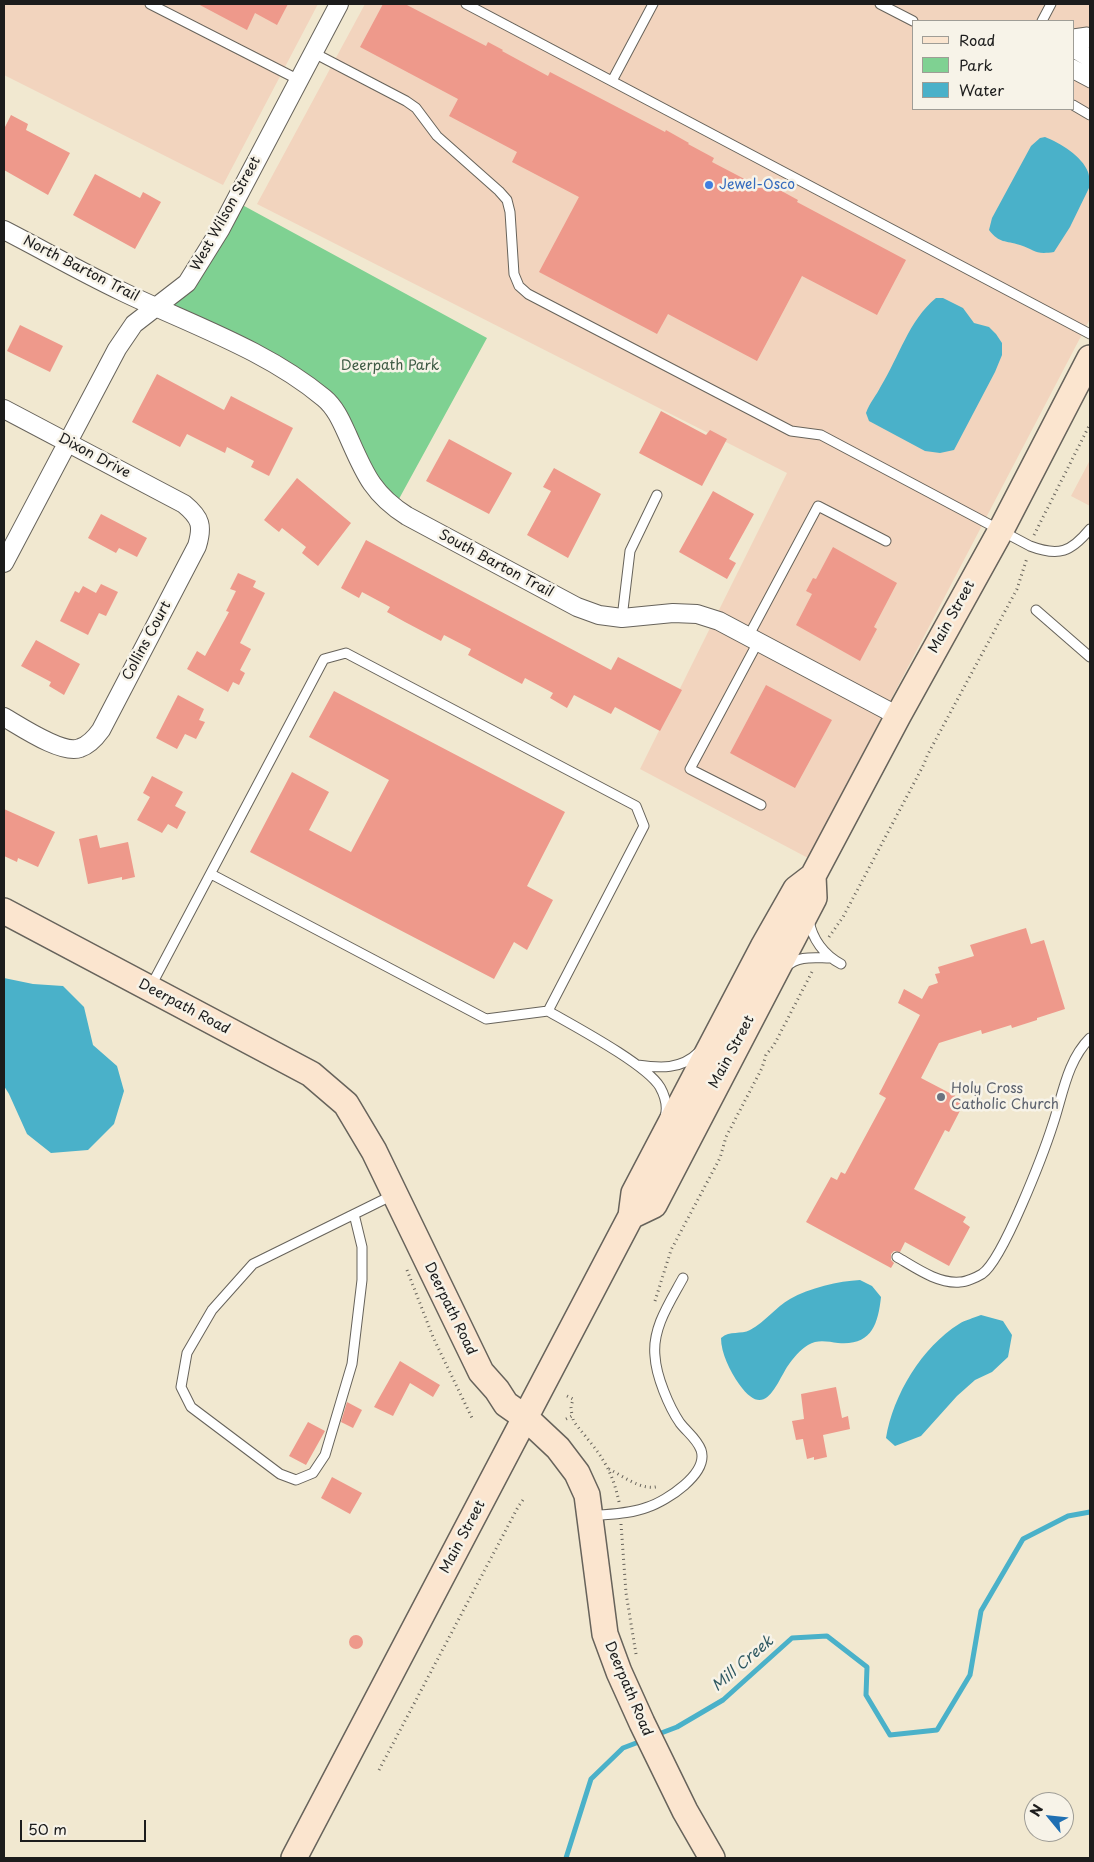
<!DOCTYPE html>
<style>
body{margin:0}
#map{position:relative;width:1094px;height:1862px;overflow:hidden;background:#f1e8d0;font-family:"Playpen Sans",sans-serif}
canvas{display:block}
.frame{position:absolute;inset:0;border:5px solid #1c1c1c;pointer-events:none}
.legend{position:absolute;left:912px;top:20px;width:162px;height:90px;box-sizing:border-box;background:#f7f3e8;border:1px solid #9f9d96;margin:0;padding:6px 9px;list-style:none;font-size:15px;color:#1c1c1c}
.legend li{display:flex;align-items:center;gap:10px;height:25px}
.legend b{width:25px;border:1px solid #9f9d96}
.north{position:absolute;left:1024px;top:1792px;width:50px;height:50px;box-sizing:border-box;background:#f7f3e8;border:1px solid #9f9d96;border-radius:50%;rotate:298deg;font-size:14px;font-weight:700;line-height:20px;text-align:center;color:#1c1c1c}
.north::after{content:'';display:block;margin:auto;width:18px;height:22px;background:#1f6fb2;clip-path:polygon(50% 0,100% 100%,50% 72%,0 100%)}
.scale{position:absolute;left:20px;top:1820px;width:126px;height:22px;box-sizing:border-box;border:2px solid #1c1c1c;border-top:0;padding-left:6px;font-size:15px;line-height:18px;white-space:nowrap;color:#1c1c1c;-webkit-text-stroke:4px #f7f3e8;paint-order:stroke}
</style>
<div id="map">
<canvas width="1094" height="1862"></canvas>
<div class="frame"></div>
<ul class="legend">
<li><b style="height:6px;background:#fbe5cf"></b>Road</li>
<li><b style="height:14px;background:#7fd192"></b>Park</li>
<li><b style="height:14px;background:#4ab1c9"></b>Water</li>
</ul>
<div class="north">N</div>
<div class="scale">50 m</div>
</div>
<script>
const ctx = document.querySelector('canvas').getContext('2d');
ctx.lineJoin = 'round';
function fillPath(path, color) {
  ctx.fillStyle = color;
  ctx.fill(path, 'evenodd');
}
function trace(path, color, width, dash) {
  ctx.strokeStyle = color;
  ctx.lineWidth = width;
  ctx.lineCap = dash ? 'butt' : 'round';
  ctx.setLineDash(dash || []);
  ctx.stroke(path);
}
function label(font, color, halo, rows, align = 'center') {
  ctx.font = font + ' "Playpen Sans",sans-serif';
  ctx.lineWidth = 5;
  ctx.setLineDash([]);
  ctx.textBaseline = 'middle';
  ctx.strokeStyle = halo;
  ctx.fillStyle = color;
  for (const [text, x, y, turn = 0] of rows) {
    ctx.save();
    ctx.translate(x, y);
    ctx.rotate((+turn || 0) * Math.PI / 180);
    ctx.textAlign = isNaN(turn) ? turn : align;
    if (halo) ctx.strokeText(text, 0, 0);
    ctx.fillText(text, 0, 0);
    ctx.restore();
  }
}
fillPath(new Path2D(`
 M4,4H318L223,185L4,75Z
 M365,4H1090V319L808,858L640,769L787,473L257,204ZM913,21H1073V109H913Z
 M1090,460V506L1071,496Z`), '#f2d4be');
fillPath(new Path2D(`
 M235,201L487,338L394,508L327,400L158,307L187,283Z`), '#7fd192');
fillPath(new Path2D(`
 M1045,137C1060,143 1082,156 1088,172C1090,177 1089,183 1089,188L1070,227L1054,252C1034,255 1036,250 1020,245C1005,240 1000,244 989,230L992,218L1031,146L1040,138Z
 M936,298H943L963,308L974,323L989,327L996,334L1002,343V355L995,372L954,450L940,453L925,451L869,421L866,413C870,402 876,396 881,386C899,357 909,320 936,298Z
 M4,978L33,984L63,986L84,1007L93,1045L117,1066L124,1091L114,1124L88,1150L51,1153L27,1134L9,1094L4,1086Z
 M860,1280L872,1286L881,1297C878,1325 871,1346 838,1343C828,1342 818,1339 808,1345C800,1350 793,1358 787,1367C774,1389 764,1419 739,1384C730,1371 721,1353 721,1338C730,1330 741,1335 750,1330C765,1322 776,1307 790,1299C809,1288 839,1281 860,1280Z
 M981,1315L1003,1321L1012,1335L1008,1357L992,1372L975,1380L957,1396L921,1436L895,1446L886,1438C893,1395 922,1347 959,1324C965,1320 974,1318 981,1315Z`), '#4ab1c9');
trace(new Path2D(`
 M656,1735L677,1727L723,1700L792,1638L827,1636L867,1667L866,1695L890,1735L937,1730L970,1675L981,1611L1023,1539L1068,1516L1090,1512
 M566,1858L591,1779L623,1748L644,1740`), '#4ab1c9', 5);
fillPath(new Path2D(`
 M198,4H288L277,25L255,13L247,30Z
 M383,4H405L486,46L488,42L503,50L502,51L548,76L550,72L665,132L666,130L689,143L688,144L714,158L712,162L756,185L757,181L775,190L776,188L798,200L797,202L906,260L877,315L802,276L757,361L668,314L657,334L539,272L579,197L512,162L517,152L449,116L458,99L360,47Z
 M11,115L28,124L26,130L70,153L48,195L4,170V129Z
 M95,174L140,198L143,192L161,202L135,249L73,215Z
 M20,325L63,346L50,372L7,351Z
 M157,374L224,410L231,396L293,428L269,476L251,467L254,461L227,447L225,453L187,434L180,447L132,422Z
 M661,411L706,435L710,430L727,439L702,486L639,453Z
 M449,439L512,473L489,514L426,481Z
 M554,468L601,494L568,558L527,535L551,491L543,487Z
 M297,478L351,523L318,566L302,553L306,547L282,528L279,532L264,520Z
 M713,491L754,514L729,559L736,563L727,579L679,552Z
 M101,514L147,538L137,557L119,548L116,553L88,538Z
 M366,540L611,670L618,657L682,690L660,731L615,707L611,714L574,695L567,708L550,698L553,693L525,678L522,684L468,655L471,649L444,635L441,641L405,622L387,612L390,607L362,592L359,598L341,588Z
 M833,547L897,583L874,627L877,629L860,661L796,625L812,594L806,591L813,578L816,579Z
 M238,573L256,581L253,587L265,593L240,643L251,649L240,670L245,673L239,685L233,682L228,692L187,669L197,651L205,656L229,612L226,611L236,591L230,589Z
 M101,584L118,592L106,616L99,613L88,635L60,621L75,591L79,593L83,586L96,593Z
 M36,640L80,664L64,695L49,686L51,682L21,666Z
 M766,685L832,720L795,788L730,753Z
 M334,691L565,812L527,886L553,900L527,950L514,942L494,979L250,852L292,772L329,792L309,830L351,852L389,780L309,737Z
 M178,695L204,709L199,720L205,722L196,739L185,734L177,749L156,738Z
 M152,776L183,792L175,806L186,812L177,829L168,824L162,833L137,820L150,797L143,793Z
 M4,809L55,832L38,867L18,858L17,862L4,856Z
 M97,835L100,848L128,842L135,877L122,880V877L88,884L79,839Z
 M1026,928L1031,944L1044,940L1065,1009L1037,1018V1020L1012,1028L1011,1025L982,1034L981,1030L939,1043L921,1078L965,1101L949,1132L945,1130L914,1189L966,1217L963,1222L970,1227L949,1266L905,1242L900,1252L894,1251L891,1254V1260L894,1263L891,1268L806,1222L831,1177L837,1180L841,1172L845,1174L886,1098L879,1094L920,1015L898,1003L904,989L922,999L929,986L938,983L935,974L940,973L938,967L974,956L970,945Z
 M400,1361L440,1385L433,1397L410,1383L393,1416L374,1407Z
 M836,1387L842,1418L848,1416L850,1429L823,1435L827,1457L814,1460V1457L807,1459L803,1439L796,1440L792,1421L804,1419L801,1394Z
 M347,1402L362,1410L353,1428L341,1422Z
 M308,1422L325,1431L306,1465L289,1456Z
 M332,1477L362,1493L350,1514L321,1498Z
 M349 1642a7 7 0 1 1 14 0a7 7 0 1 1-14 0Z`), '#ee998b');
const lane = new Path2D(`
 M150,4L299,80
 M466,4L1090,334
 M880,4L913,21
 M1042,21L1051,4
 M1073,34L1087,32L1090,34
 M1073,39L1083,40L1090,43
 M1073,45L1090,53
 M314,53L406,101L416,108L437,136L499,191L507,200L510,212L514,274L519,286L528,294L791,431L821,435L1030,546C1059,557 1071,552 1090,529
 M1073,53L1090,63
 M1073,64L1090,73
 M1073,74L1090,83
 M612,81L653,4
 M1073,105L1090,115
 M1036,610L1090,657
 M622,618L630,551L657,495
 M748,637L818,506L886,541
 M758,642L690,769L761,805
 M211,874L486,1019L548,1011
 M809,920C812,939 824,955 841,964
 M786,967C798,955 815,958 830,958
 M151,986L324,659L346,653L636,806L644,826L548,1011C574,1026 646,1064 660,1087C665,1096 668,1107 665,1117
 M637,1065C660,1068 681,1070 699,1052
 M354,1214L362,1247V1280L352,1364L325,1455L313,1473L296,1480L280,1474L191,1407L181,1387L187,1353L212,1310L253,1264L395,1194
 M897,1257C916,1268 938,1284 960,1282C966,1282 977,1277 982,1274C1003,1260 1044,1152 1053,1124C1063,1094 1067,1061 1090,1038
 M591,1516C610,1514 630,1514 648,1507C666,1501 709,1474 701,1450C697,1439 687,1432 680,1423C669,1407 656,1376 655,1356C652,1328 670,1302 683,1278`);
const street = new Path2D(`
 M4,230C43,250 81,272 121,291C189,324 265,349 324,398C336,408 342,423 348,436C364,472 372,494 407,516L577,607L599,615L622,618L673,613L697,614L719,621L898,716
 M4,409L184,504C201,518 203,526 197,546L101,730C96,737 89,745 80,748C62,755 20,726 4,717
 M4,563L117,349L134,324L187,283L220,230L339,4`);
const secondary = new Path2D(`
 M4,911L311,1074L346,1104L374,1151L481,1372L497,1390L506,1404L526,1418L558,1448L577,1473L587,1495L605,1634L619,1672L642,1723L685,1811L712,1858
 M631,1216L654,1205L814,898L813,876
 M294,1858L631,1216L634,1193L763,947L796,889L813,876L898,716L1001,530L1090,358`);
trace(lane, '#67635b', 11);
trace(street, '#67635b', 20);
trace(secondary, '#67635b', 28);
trace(new Path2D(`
 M1034,535L1090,424
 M829,937L843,917L923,766L928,754L1017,589L1027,558
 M407,1270L433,1337L473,1420
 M655,1301L671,1250L720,1158L726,1137L762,1068L766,1055L774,1045L813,970
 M567,1396L573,1399L571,1407L572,1416
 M566,1419L572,1416L574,1422C597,1451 611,1464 619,1502
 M609,1469C623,1476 643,1492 659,1486
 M621,1524L626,1593L636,1654
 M379,1770L518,1507L525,1497`), '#67635b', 3, [1, 4]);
trace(lane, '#fff', 9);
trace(street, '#fff', 18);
trace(secondary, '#fbe5cf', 25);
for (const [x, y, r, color] of [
 [709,185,5,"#3f7fe0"],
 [941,1097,5,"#6b7280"]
]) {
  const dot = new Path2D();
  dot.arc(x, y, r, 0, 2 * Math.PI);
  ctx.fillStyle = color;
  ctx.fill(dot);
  trace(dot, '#f7f3e8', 2);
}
label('14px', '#366cbe', '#f7f3e8', [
 ["Jewel-Osco",719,185]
], 'left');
label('14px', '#1c1c1c', '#f7f3e8', [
 ["West Wilson Street",226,214,-61],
 ["North Barton Trail",81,269,27],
 ["Dixon Drive",94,456,28],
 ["South Barton Trail",496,564,28],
 ["Main Street",952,617,-61],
 ["Collins Court",147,641,-62],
 ["Deerpath Road",184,1007,28],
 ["Main Street",732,1052,-62],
 ["Deerpath Road",450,1309,64],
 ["Main Street",463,1537,-62],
 ["Deerpath Road",628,1689,67]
]);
label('14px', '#3f5b45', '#f7f3e8', [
 ["Deerpath Park",390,366]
]);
label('14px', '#5b616d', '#f7f3e8', [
 ["Holy Cross",951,1089],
 ["Catholic Church",951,1105]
], 'left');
label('italic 15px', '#2e5861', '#f7f3e8', [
 ["Mill Creek",743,1664,-41]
]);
</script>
